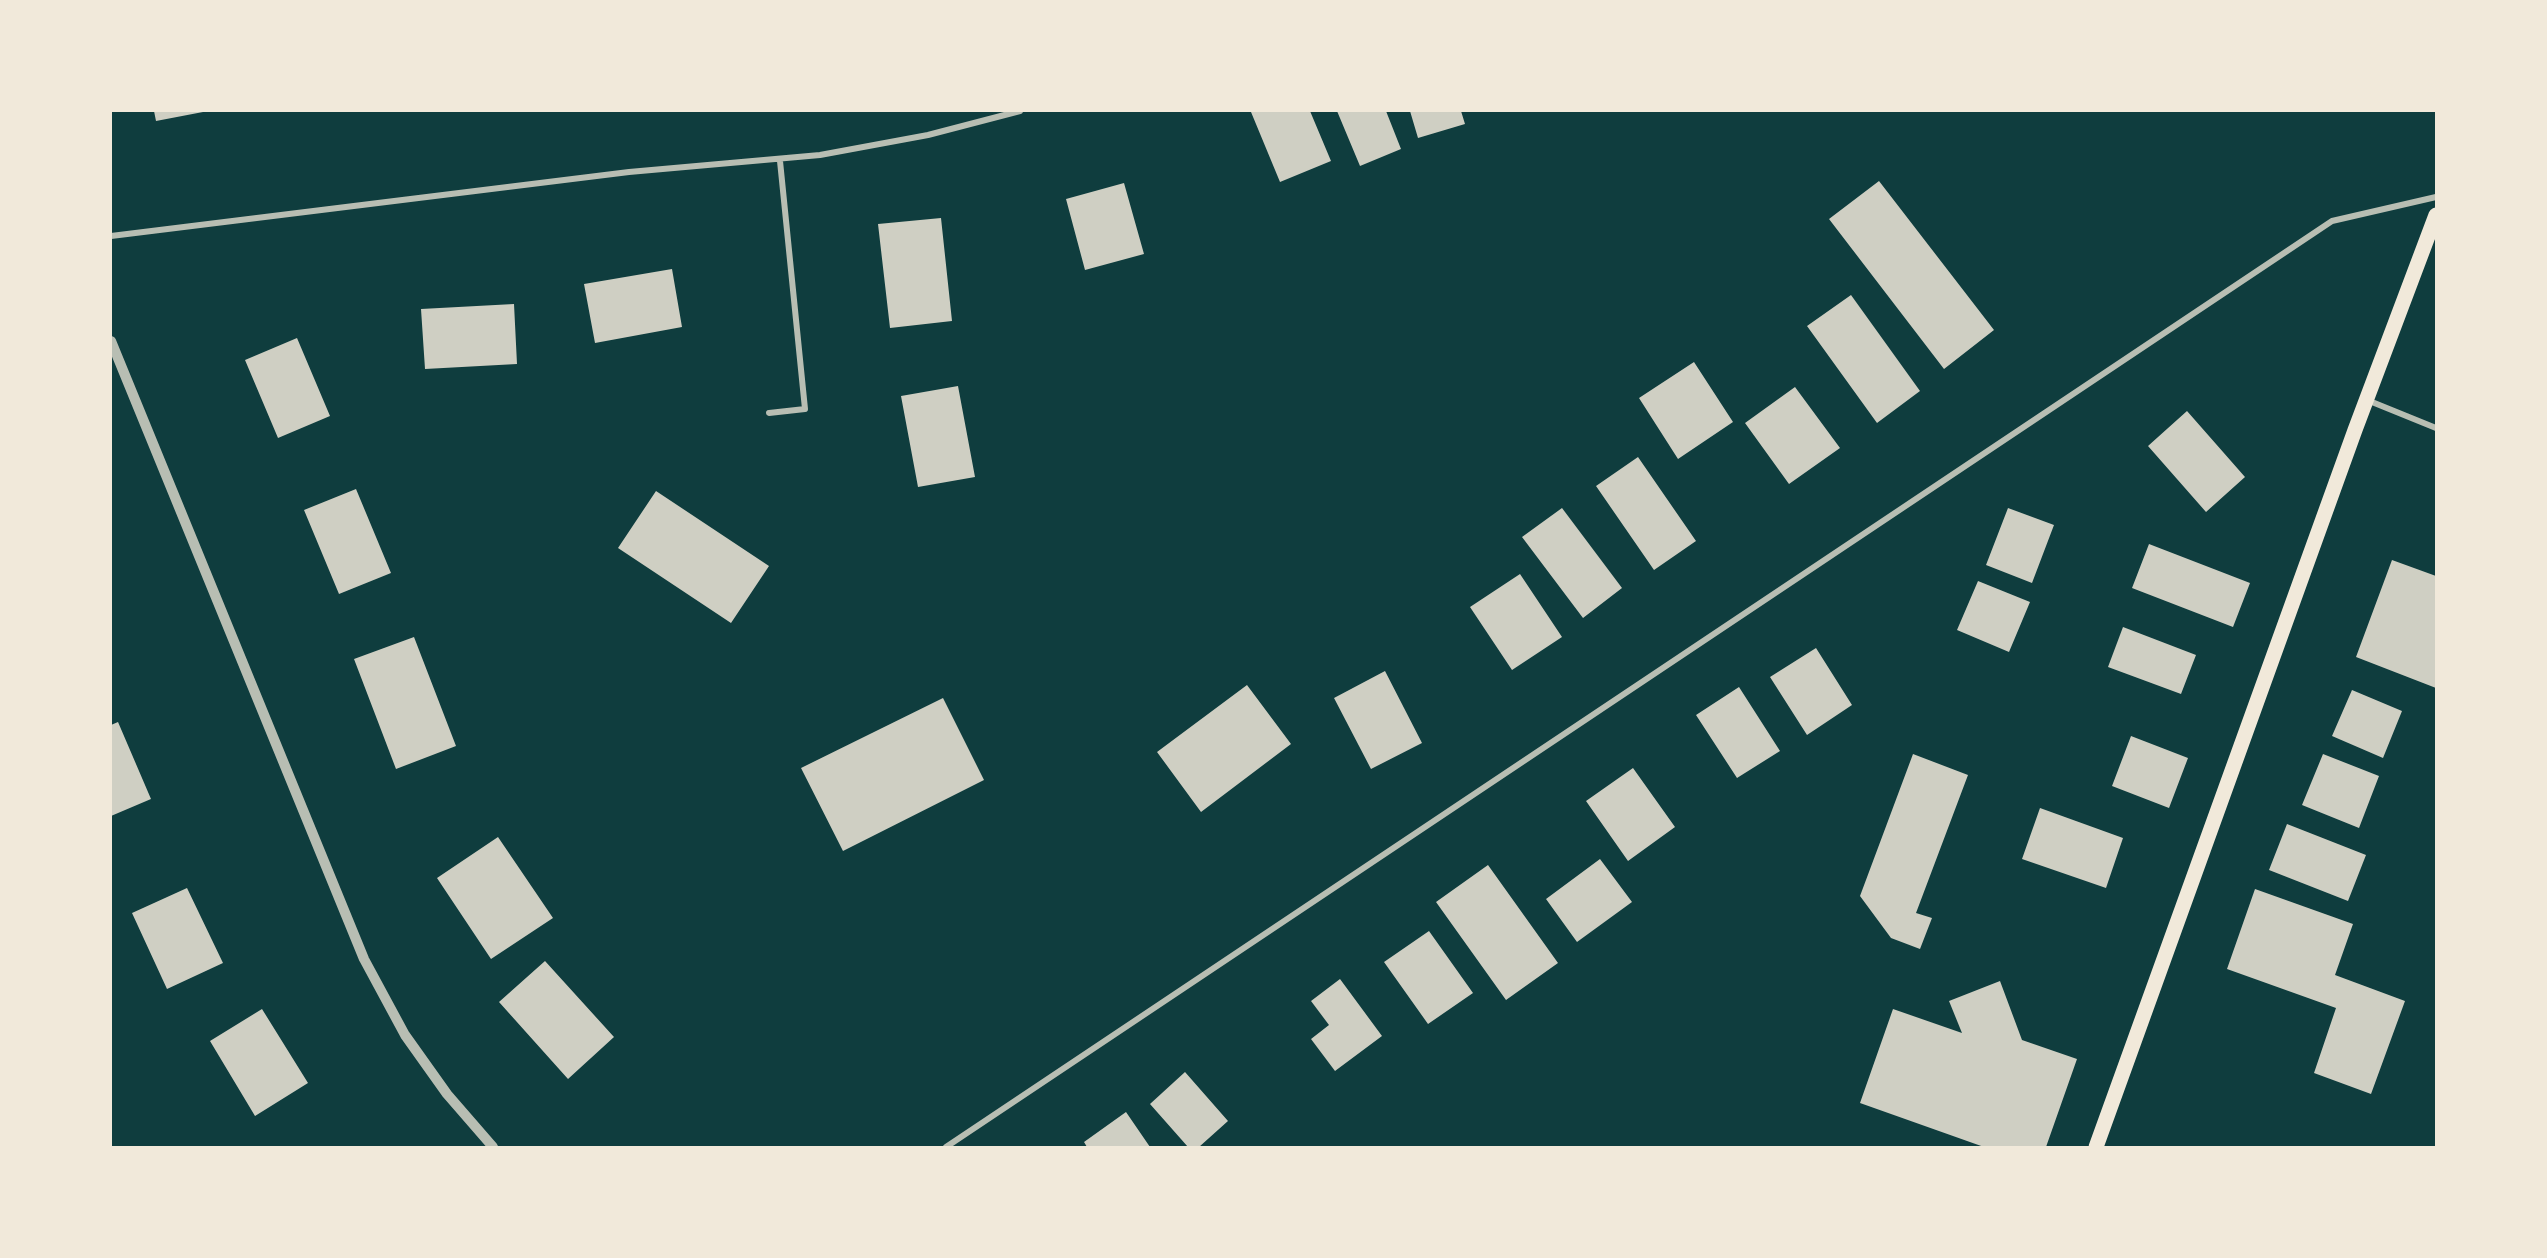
<!DOCTYPE html>
<style>
body{margin:0}
#map{position:relative;width:2547px;height:1258px;overflow:hidden;background:#0f3d3e;font-family:Ubuntu,sans-serif}
canvas{display:block}
.frame{position:absolute;inset:0;border:112px solid #f1e9da;pointer-events:none}
</style>
<div id="map">
<canvas width="2547" height="1258"></canvas>
<div class="frame"></div>
</div>
<script>
const ctx = document.querySelector('canvas').getContext('2d');
ctx.lineJoin = 'round';
function fillPath(path, color) {
  ctx.fillStyle = color;
  ctx.fill(path, 'evenodd');
}
function trace(path, color, width, dash) {
  ctx.strokeStyle = color;
  ctx.lineWidth = width;
  ctx.lineCap = dash ? 'butt' : 'round';
  ctx.setLineDash(dash || []);
  ctx.stroke(path);
}
fillPath(new Path2D(`
 M154,111H203V112L156,121Z
 M1310,111L1331,161L1280,182L1251,112Z
 M1337,111H1386L1401,149L1360,166Z
 M1410,111H1461L1465,124L1418,138Z
 M1879,181L1994,330L1944,369L1829,219Z
 M1124,183L1144,254L1085,270L1066,199Z
 M941,218L952,321L890,328L878,224Z
 M672,269L682,327L595,343L584,284Z
 M1851,295L1920,391L1877,423L1807,326Z
 M514,304L517,364L425,369L421,309Z
 M297,338L330,416L278,438L245,360Z
 M1694,362L1733,422L1678,459L1639,398Z
 M958,386L975,477L918,487L901,396Z
 M1795,387L1840,448L1789,484L1745,423Z
 M2187,411L2245,477L2206,512L2148,446Z
 M1638,457L1696,541L1654,570L1596,486Z
 M356,489L391,573L339,594L304,510Z
 M656,491L769,566L731,623L618,548Z
 M1562,508L1622,588L1583,618L1522,537Z
 M2008,508L2054,525L2032,583L1986,565Z
 M2149,544L2250,583L2233,627L2132,588Z
 M2392,560L2436,576V688L2356,657Z
 M1520,574L1562,637L1512,670L1470,607Z
 M1978,581L2030,602L2009,652L1957,630Z
 M2123,627L2196,655L2181,694L2108,667Z
 M414,637L456,746L396,769L354,659Z
 M1816,648L1852,705L1807,735L1770,677Z
 M1385,671L1422,743L1371,769L1334,698Z
 M1247,685L1291,744L1201,812L1157,752Z
 M1739,687L1780,751L1737,778L1696,715Z
 M2352,690L2402,711L2383,758L2332,736Z
 M943,698L984,780L843,851L801,768Z
 M118,722L151,799L111,816V725Z
 M2131,736L2188,758L2169,808L2112,786Z
 M1913,754L1968,775L1916,913L1932,918L1920,949L1891,938L1860,896Z
 M2323,754L2379,776L2359,828L2302,805Z
 M1633,768L1675,827L1628,861L1586,801Z
 M2040,808L2123,838L2106,888L2022,859Z
 M2287,824L2366,855L2348,901L2269,870Z
 M498,837L553,918L491,959L437,878Z
 M1600,859L1632,902L1577,942L1546,899Z
 M1488,865L1558,963L1506,1000L1436,902Z
 M187,888L223,963L167,989L132,913Z
 M2255,889L2353,924L2335,975L2405,1001L2371,1094L2314,1073L2336,1008L2227,969Z
 M1429,931L1473,993L1428,1024L1384,962Z
 M545,961L614,1037L568,1079L499,1002Z
 M1340,979L1382,1036L1335,1071L1311,1039L1329,1025L1311,1001Z
 M2000,981L2022,1040L2077,1059L2046,1147H1984L1860,1103L1893,1009L1962,1033L1949,1001Z
 M262,1009L308,1083L255,1116L210,1041Z
 M1185,1072L1228,1121L1199,1147H1188L1150,1104Z
 M1126,1112L1150,1147H1087L1084,1142Z`), '#cfcfc3');
trace(new Path2D(`
 M111,236L629,172L820,155L928,135L1020,111
 M2367,400L2436,428
 M769,413L805,409L780,161
 M946,1147L2332,221L2436,197`), '#b8beb3', 6);
trace(new Path2D(`
 M111,341L364,959L405,1035L447,1094L493,1147`), '#b8beb3', 10);
trace(new Path2D(`
 M2096,1147L2355,430L2436,215`), '#f1e9da', 15);
</script>
